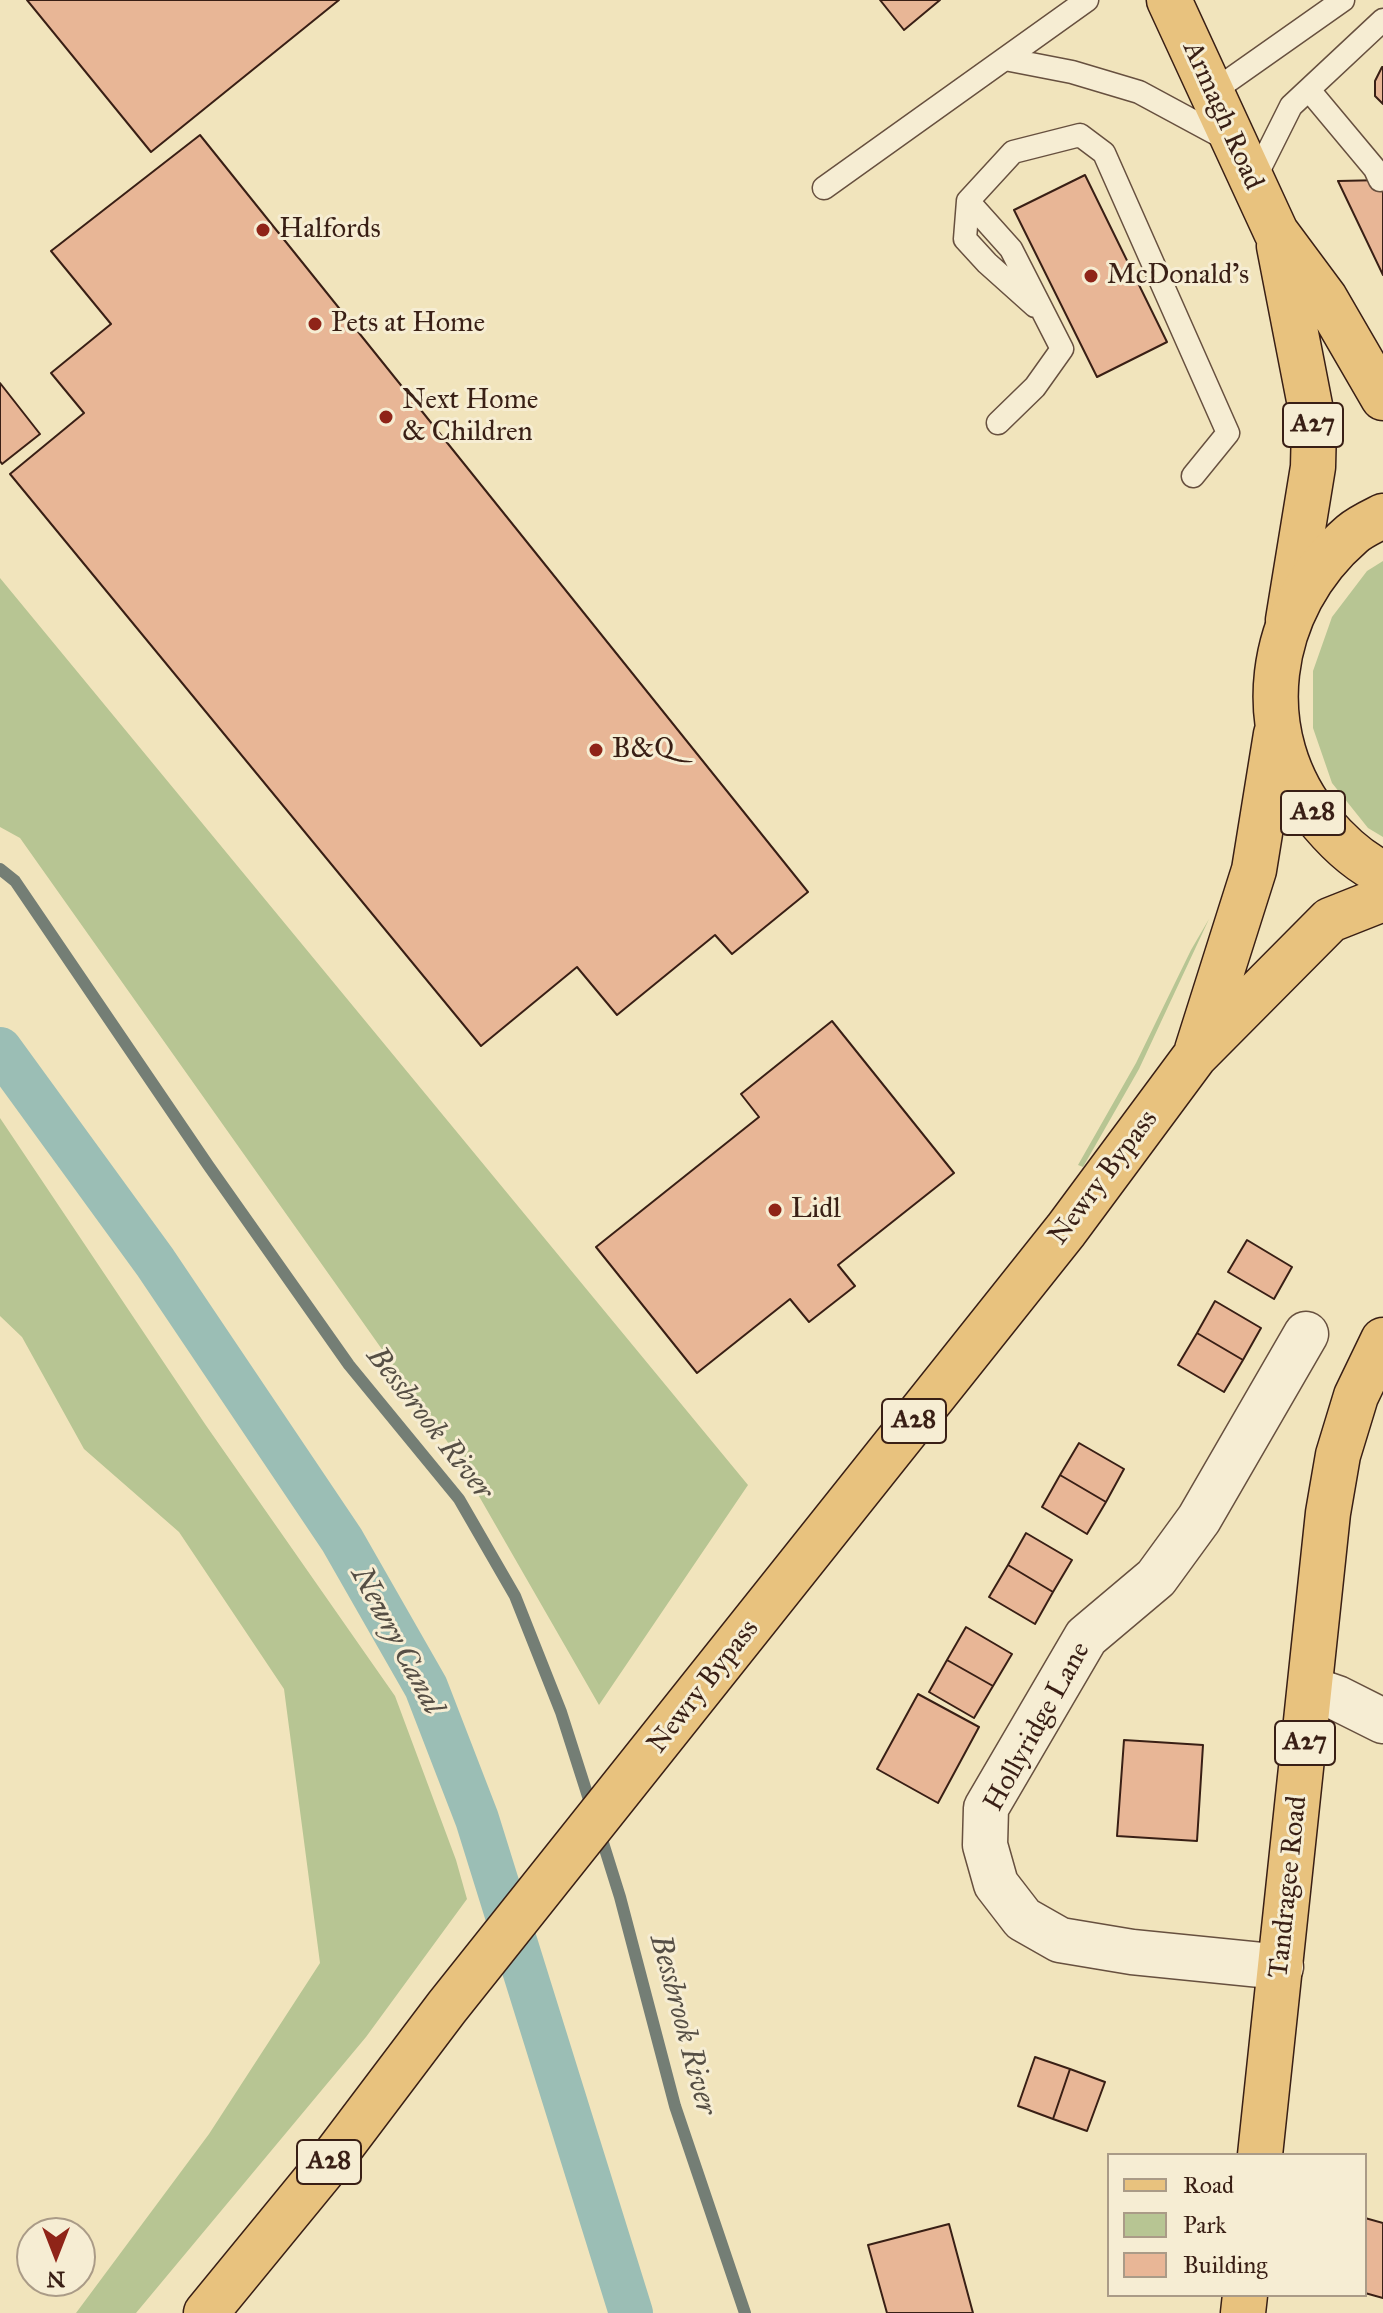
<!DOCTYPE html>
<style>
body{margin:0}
#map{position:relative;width:1383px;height:2313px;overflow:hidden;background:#f1e4bc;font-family:"IM FELL Great Primer",serif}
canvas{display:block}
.legend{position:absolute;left:1107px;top:2153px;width:260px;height:144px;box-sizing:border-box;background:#f6edd3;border:2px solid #aa9b87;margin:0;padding:10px 14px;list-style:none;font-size:24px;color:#391f15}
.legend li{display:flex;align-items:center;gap:16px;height:40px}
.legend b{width:40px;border:2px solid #aa9b87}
.north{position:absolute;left:16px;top:2217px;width:80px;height:80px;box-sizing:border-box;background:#f6edd3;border:2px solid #aa9b87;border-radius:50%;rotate:180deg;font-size:22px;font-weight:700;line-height:32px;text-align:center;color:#391f15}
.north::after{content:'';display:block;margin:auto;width:28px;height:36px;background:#8f2418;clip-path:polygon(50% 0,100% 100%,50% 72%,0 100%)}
</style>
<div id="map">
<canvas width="1383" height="2313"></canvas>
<ul class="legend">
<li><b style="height:10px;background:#e8c27e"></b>Road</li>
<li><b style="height:22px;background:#b7c593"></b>Park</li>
<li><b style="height:22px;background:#e8b696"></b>Building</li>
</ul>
<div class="north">N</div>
</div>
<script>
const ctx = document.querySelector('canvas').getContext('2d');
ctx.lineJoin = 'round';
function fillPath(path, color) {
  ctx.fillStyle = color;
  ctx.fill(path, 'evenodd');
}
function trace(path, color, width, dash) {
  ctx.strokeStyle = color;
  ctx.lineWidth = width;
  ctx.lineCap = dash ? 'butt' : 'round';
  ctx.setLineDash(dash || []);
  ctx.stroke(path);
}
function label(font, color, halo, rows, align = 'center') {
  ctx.font = font + ' "IM FELL Great Primer",serif';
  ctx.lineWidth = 6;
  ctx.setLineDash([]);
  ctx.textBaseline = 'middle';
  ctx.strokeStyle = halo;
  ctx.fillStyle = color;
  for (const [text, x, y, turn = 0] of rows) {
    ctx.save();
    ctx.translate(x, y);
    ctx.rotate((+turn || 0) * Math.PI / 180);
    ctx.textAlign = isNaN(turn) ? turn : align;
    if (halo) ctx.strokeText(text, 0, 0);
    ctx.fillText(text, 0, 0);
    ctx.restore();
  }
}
fillPath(new Path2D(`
 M1383,561V837L1368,828L1332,783L1313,728V671L1332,617L1367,571Z
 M0,578L748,1485L599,1705L449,1444L20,838L0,827Z
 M1209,919L1139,1069L1083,1167L1078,1165L1136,1063L1191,950Z
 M0,1118L205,1424L395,1696L456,1860L467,1899L366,2037L136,2313H76L209,2134L320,1963L284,1689L179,1532L84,1449L22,1337L0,1316Z`), '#b7c593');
trace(new Path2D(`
 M0,869L15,881L208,1165L349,1365L459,1499L515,1596L561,1712L592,1809
 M599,1830L620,1897L675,2106L745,2313`), '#747e75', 12);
trace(new Path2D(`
 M0,1049L155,1262L342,1540L426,1687L477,1819L631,2313`), '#9bbeb5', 44);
const building = new Path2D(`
 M27,0H339L151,152Z
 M880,0H940L904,30Z
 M1382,67H1383V104L1375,96V81Z
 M200,135L808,892L732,954L715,935L617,1015L577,967L481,1046L10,474L84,413L51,373L111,324L51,251Z
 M1085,175L1167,342L1097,377L1014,210Z
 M1383,180V275L1338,181Z
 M0,383L40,434L2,464L0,461Z
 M832,1021L954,1173L838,1265L855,1286L809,1322L790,1299L697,1373L596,1247L759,1117L741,1094Z
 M1247,1240L1292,1267L1274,1299L1228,1272Z
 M1215,1301L1261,1328L1243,1360L1197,1333Z
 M1197,1333L1243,1360L1224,1392L1178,1365Z
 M1079,1443L1124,1469L1106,1502L1060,1475Z
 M1060,1475L1106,1502L1087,1534L1042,1507Z
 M1026,1533L1072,1560L1053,1592L1008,1565Z
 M1008,1565L1053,1592L1035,1624L989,1597Z
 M966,1627L1012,1654L993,1686L947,1660Z
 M947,1660L993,1686L974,1718L929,1692Z
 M918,1694L979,1727L938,1803L877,1769Z
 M1124,1740L1203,1745L1197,1841L1117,1836Z
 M1035,2057L1070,2069L1053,2119L1018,2106Z
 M1070,2069L1105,2082L1087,2131L1053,2119Z
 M1365,2218L1383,2223V2298L1365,2293Z
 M949,2224L973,2313H887L868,2245Z`);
fillPath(building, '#e8b696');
trace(building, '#391f15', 2);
const service = new Path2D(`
 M1005,59L1072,72L1139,92L1228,140
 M1309,90L1375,169L1380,180
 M1211,93L1343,0
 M1253,182L1291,106L1383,20
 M824,188L1087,0
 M968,201L965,239L987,263L1035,306
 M998,423L1035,387L1062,349L1011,249L968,201L1013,152L1080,135L1104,153L1228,433L1193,476`);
const minor = new Path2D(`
 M1311,1689L1337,1698L1383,1721
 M1281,1967L1132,1952L1060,1940L1023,1919L996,1884L985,1845L986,1808L1086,1637L1156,1578L1199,1519L1306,1334`);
const primary = new Path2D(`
 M1169,0L1276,232L1325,298L1383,398
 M1279,246L1314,426L1313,467L1288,620`);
const trunk = new Path2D(`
 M1383,516C1373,521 1360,527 1352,534C1266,608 1248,735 1322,823C1339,843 1359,862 1383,873
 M1197,1050L1254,870L1276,734
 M1260,2155L1328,1513L1338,1455L1356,1396L1383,1340
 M206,2313L333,2158L447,2007L1066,1230L1195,1056L1330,920L1383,899
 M1243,2313L1245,2295`);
trace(service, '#67503f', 25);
trace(minor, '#67503f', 47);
trace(primary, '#391f15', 47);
trace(trunk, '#391f15', 47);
trace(service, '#f6edd3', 22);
trace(minor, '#f6edd3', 44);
trace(primary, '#e8c27e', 44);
trace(trunk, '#e8c27e', 44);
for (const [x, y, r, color] of [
 [263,230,8,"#8f2418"],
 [1091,276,8,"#8f2418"],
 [315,324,8,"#8f2418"],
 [386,417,8,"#8f2418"],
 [596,750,8,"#8f2418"],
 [775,1210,8,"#8f2418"]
]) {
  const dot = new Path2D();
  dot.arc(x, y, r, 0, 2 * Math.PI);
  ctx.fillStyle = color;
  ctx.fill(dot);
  trace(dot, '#f6edd3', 3);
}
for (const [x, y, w] of [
 [1313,425,60],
 [1313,813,64],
 [914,1421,64],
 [1305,1743,60],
 [329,2162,64]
]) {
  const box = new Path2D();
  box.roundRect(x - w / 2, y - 22, w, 44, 6);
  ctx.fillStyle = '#f6edd3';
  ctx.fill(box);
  trace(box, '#391f15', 2);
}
label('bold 26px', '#391f15', null, [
 ["A27",1313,425],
 ["A28",1313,813],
 ["A28",914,1421],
 ["A27",1305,1743],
 ["A28",329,2162]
]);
label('28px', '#391f15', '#f6edd3', [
 ["Armagh Road",1222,116,66],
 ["Newry Bypass",1104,1178,-53],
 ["Newry Bypass",704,1687,-52],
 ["Hollyridge Lane",1038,1727,-61],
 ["Tandragee Road",1289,1887,-84]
]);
label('28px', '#391f15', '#f6edd3', [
 ["Halfords",279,230],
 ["McDonald's",1107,276],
 ["Pets at Home",331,324],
 ["Next Home",402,401],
 ["& Children",402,433],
 ["B&Q",612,750],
 ["Lidl",791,1210]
], 'left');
label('italic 30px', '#564f45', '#f6edd3', [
 ["Bessbrook River",429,1424,52],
 ["Newry Canal",396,1641,62],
 ["Bessbrook River",682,2025,75]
]);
</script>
